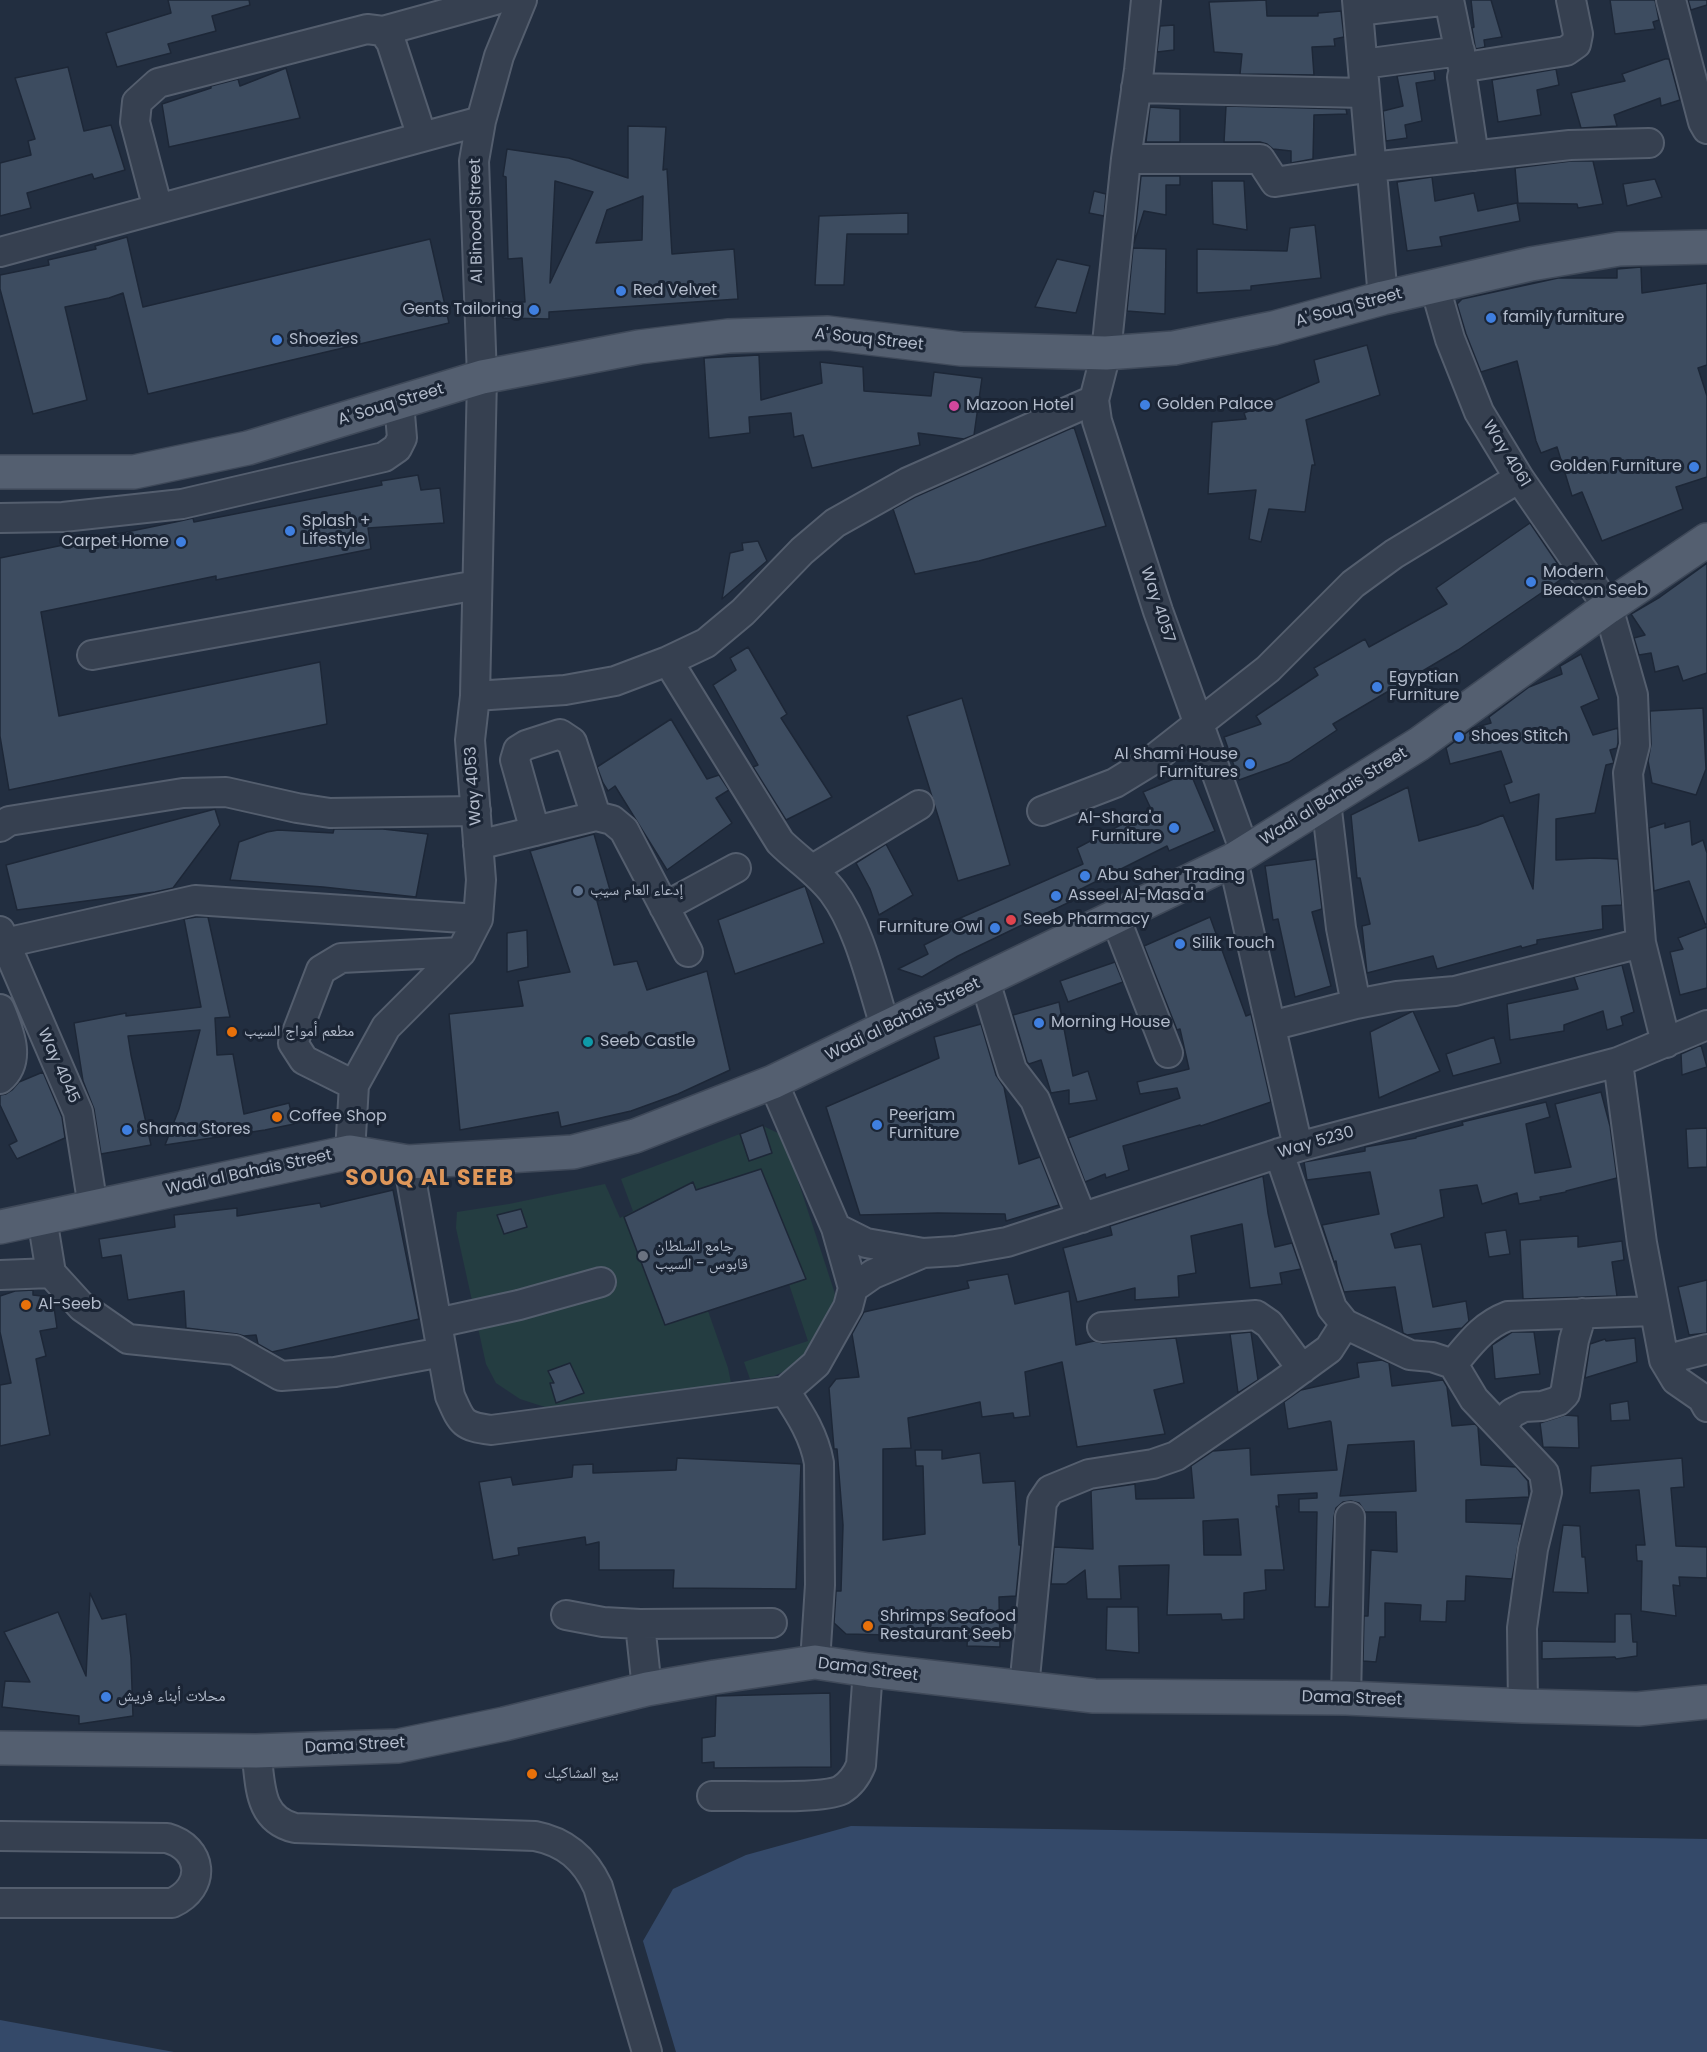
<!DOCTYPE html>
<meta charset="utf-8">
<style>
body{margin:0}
canvas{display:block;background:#222e40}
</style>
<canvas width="1707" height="2052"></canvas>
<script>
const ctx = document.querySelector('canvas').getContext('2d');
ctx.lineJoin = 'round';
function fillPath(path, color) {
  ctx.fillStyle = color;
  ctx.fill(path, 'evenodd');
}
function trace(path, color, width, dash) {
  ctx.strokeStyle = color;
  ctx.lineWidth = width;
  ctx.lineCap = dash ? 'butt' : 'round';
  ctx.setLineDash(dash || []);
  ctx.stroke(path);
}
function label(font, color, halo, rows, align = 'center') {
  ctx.font = font + ' Poppins,"Noto Naskh Arabic",sans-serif';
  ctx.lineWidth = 6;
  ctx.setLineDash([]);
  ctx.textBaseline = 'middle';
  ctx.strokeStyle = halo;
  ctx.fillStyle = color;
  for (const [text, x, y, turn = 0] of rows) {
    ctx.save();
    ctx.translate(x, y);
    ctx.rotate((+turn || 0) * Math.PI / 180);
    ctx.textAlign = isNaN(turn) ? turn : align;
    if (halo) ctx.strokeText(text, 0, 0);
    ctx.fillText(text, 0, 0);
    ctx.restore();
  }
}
fillPath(new Path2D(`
 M763,1126L780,1134L787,1147L837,1300L836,1317L798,1365L774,1376L750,1379L744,1362L808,1341L789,1284L708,1311L728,1368L731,1383L571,1407H545L520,1399L496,1383L486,1364L456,1228L457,1212L509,1204L605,1184L620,1218L633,1211L621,1179L740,1134L750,1161L772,1152Z`), '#243d41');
fillPath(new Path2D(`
 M851,1826L1707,1839V2052H676L643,1941L673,1889L746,1855Z
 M0,2020L174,2052H0Z`), '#344969');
const building = new Path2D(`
 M168,0H249L250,5L212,16L216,31L168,44L171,53L117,67L106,33L171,13Z
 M1266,0L1267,16H1318V13L1341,11L1344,37L1334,39L1335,46L1312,47L1314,75L1240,74L1242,54L1214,52L1209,2Z
 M1471,0H1491L1502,37L1484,40L1485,47L1476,49L1475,46L1472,28L1474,27Z
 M1610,0H1655L1659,20L1653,22L1655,29L1615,34Z
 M1688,0H1707V5L1691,10Z
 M1174,25V50L1157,52L1160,26Z
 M1665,59H1669L1680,100L1661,106L1660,98L1614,115L1617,126L1581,128L1571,93L1625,81L1622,74Z
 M68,67L84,131L111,125L125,170L94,179L92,174L27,193L31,208L0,216V163L31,155L28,141L35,139L15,78Z
 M286,68L300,118L169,147L162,104L211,88V86L238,79L240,86Z
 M1556,69L1559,85L1537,90L1541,115L1498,122L1492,80Z
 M1434,71L1435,80L1416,83L1422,121L1405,125L1407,138L1386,141L1383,111L1403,106L1397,76Z
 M1226,106L1346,109L1347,114L1314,115L1313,159L1291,163V151L1273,149L1267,144L1260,142H1224Z
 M1150,107L1180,109V142H1146Z
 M628,126L666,127L663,170L667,169L672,254L734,249L738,299L549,312V319L503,318V302H525L522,258L508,259L506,177L503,176L507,149L569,158L628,178ZM555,181L593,192L550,283ZM643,196L642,240L596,243L607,210Z
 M1571,161H1593L1603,204L1578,208L1577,204L1518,203L1515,168Z
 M1141,176H1180V185H1166V215L1144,211L1134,243Z
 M1432,177L1435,201L1474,193L1478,211L1517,203L1520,221L1440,237L1442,246L1407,251L1397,182Z
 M1655,179L1662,197L1627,206L1623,184Z
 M1212,181H1244L1247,230L1213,224Z
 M1094,191L1106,194L1104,216L1089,213Z
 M908,213V234H847L844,285H815L819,216Z
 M1315,225L1321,278L1251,286V290L1197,293V249L1287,251L1290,228Z
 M127,237L143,307L430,239L449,323L148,394L123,293L109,298L65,307L87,400L33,414L0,289V275L49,265L48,260L96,249L95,246Z
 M1133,248L1166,249L1165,314L1127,311Z
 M1057,259L1090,266L1076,313L1035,307Z
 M1641,267L1642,293L1707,283V365L1698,368L1707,396V477L1676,487L1683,509L1602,541L1582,492L1572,496L1557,447L1541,453L1536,441L1517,361L1481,372L1466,334L1457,304L1462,299L1558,278H1617V269Z
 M1367,345L1380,395L1306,420L1315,465H1312L1305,512L1269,509L1261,542L1249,539L1256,490L1208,494L1212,422L1246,419L1244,413L1319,382L1314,360Z
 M759,355L761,400L822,383L820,362L863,367L864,391L931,396L934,372L982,378L974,435L964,439L918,433L920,445L812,468L803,435L794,437L791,413L749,417L750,433L709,438L704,358Z
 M1074,427L1106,526L979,561L915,574L893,509L915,497Z
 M418,475L421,490L440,488L444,523L368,528L371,549L216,580V576L41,612L59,716L320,662L327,724L9,790L0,736V558L180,521L193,518L194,522L382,485L381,481Z
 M1530,523L1566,576L1458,650L1333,724L1337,730L1289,762L1239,780L1224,737L1261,724L1256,716L1318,675L1314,668L1365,639L1369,647L1447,604L1436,588Z
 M758,541L767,561L722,599L730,553L743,550L742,543Z
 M1707,563V673L1683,681L1678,666L1655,672L1651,653L1639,655L1634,638L1645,635L1631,614L1660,597Z
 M748,647L787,714L781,718L832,797L786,820L753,767L758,765L713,685L736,670L730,658Z
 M1581,654L1599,699L1581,707L1593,735L1618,728V743L1617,748L1610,750L1614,763L1606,765L1595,813L1556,819V860L1594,858L1618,859L1622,905L1602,906L1603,929L1537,940V944L1522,948L1521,946L1437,969L1433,956L1367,973L1362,926L1370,924L1360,878H1357L1351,815L1408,787L1419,841L1478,825L1503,815L1533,889L1539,794L1510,803L1504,785L1512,782L1501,751L1450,764L1446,748L1473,728L1491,723L1489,717L1529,687L1562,674L1560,666Z
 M962,698L1010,865L958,881L907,716Z
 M1703,708L1706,769L1696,795L1652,783L1648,761L1651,744L1650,711Z
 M671,719L707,779L719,775L729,790L716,798L732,823L667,870L615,786L608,791L603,783L597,767Z
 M1190,772L1215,831L1169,851L1167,846L1077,891L1080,897L958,956L922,977L898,969L928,954L924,945L946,934L942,926L1083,864L1077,848L1151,809L1143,792Z
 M215,809L220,825L173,888L155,892L17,910L6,865Z
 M1690,821L1692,845L1703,840L1707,853V924H1705L1689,881L1654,891L1649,828L1665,823V828Z
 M334,829H383L428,834L416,897L323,887L230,880L239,842L267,832L278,830L333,833Z
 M594,834L612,897L597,901L614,965L637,961L647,990L707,971L730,1070L678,1094L631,1111L561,1127L558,1112L460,1130L449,1014L523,1006L518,981L570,972L530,851Z
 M886,844L913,895L879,915L870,889L856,863Z
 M1316,859L1322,909L1312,912L1331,986L1295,997L1278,919L1273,920L1265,866Z
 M805,886L824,943L735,974L718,920Z
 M196,917H208L230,1017L215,1018L217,1055L233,1054L244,1114L289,1103L294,1124L265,1130L165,1145L179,1109L200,1030L128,1036L131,1055L151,1145L101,1154L94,1109L83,1081L74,1023L126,1013V1016L201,1007L184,919Z
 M1210,917L1246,1016L1251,1014L1271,1102L1201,1126L1200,1125L1123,1146L1129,1170L1106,1178L1105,1174L1085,1182L1068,1138L1180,1098L1177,1088L1140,1094L1137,1082L1189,1069L1180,1029L1177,1030L1144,946Z
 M1707,927V988L1680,995L1670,952L1683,949L1678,938Z
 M527,930L528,967L507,972V933Z
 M1115,962L1123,982L1068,1002L1060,981Z
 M1622,965L1634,1012L1621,1017L1623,1025L1607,1030L1603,1011L1564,1025V1031L1510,1040L1507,1004L1578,989L1574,977Z
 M1059,1002L1073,1076L1088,1071L1097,1100L1069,1104V1090L1051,1093L1041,1060L1029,1064L1027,1062L1013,1015Z
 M1413,1011L1440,1071L1379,1098L1370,1032Z
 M981,1024L996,1075L1004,1087L1019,1164L1040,1157L1059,1205L1006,1221L1005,1214L938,1213L860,1215L826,1107L939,1058L934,1037Z
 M1494,1037L1501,1063L1453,1076L1446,1054Z
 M1701,1045L1707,1067L1682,1075L1681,1054Z
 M43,1072L62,1117L65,1138L17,1159L9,1145L17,1141L0,1105V1095L6,1094L12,1090L19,1082Z
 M1601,1092L1610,1126L1617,1178L1566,1191V1192L1540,1197L1541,1200L1519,1204L1517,1193L1482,1204L1477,1185L1440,1190L1444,1217L1391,1234L1395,1248L1421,1244L1433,1307L1466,1301L1469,1321L1462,1328L1407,1335L1403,1333L1395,1287L1344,1292L1338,1273L1336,1261L1334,1262L1322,1225L1379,1214L1370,1172L1307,1180L1304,1162L1365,1151V1147L1416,1138V1137L1463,1125L1462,1122L1546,1102L1550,1117L1526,1124L1535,1173L1571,1167L1555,1104Z
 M763,1125L772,1153L749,1161L740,1134Z
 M1707,1128V1167L1688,1168L1686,1129Z
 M761,1169L806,1279L665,1325L624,1217L693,1182L696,1190Z
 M1263,1176L1268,1213L1275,1247L1292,1243L1301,1269L1280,1273L1282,1284L1250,1288L1242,1224L1191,1236L1196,1273L1178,1276L1179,1297L1135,1300V1288L1077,1302L1063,1248L1112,1235L1110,1226Z
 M393,1190L419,1319L272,1352L258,1344L256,1335L244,1336L237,1334L186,1328L184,1291L128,1300L121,1255L102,1258L99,1239L175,1227L174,1215L237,1208V1216L320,1203L321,1207Z
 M521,1209L527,1227L504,1234L497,1215Z
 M1506,1230L1510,1254L1489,1257L1485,1233Z
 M1578,1236V1247L1622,1241L1624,1260L1612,1262L1617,1296L1523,1299L1520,1240Z
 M1008,1274L1015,1304L1069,1291L1076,1345L1094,1341L1103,1343L1176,1338L1184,1383L1154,1390L1165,1434L1077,1447L1062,1362L1025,1372L1030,1416L1014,1418L1013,1413L982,1417L980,1402L908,1418L911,1448L883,1449V1540L925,1534L923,1466H916L915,1450H942V1459L980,1453L983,1483L1015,1481L1019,1545H1021L1016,1596L999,1597L1000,1647L967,1646L968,1629L889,1635L846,1634L834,1623L836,1591H841L843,1525L837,1449H834L829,1388L836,1379L859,1377L852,1334L864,1312L969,1288L967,1281Z
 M1707,1280V1333L1689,1335L1678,1287Z
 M33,1290V1295L50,1297L53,1300L57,1328L40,1331L46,1356L36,1359L50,1435L0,1446V1385L11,1383L0,1332V1296L15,1291Z
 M1251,1332L1258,1380L1238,1393L1230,1334Z
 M1512,1332H1534L1540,1374L1495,1379L1492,1345Z
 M1635,1338L1637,1362L1585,1378L1590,1344L1605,1339L1606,1341Z
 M1382,1360L1389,1363L1392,1386L1443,1380L1447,1387L1452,1426L1475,1424L1478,1427L1481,1465L1516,1467L1528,1481L1529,1497L1466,1500V1522L1522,1524L1512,1579L1466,1576L1465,1601H1447L1446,1622L1420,1621L1421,1605L1385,1603V1637H1380L1376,1662L1363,1661L1364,1616H1368L1371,1550L1397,1552L1396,1512H1365L1359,1503L1351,1501L1343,1502L1336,1508L1334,1517L1329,1607H1315L1317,1512H1299V1499L1317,1498V1493L1278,1495L1279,1507L1276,1506L1284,1570H1265L1266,1590L1244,1593V1619L1222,1620L1221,1614L1167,1615L1169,1565L1119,1566L1121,1599H1087L1085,1570L1066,1584H1051L1054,1547L1093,1549L1091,1491L1093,1490L1135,1484L1136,1499L1194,1498L1191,1466L1213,1451L1250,1448L1251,1475L1337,1470L1331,1422L1330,1421L1288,1429L1284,1402L1301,1390L1359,1377L1357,1363ZM1414,1441L1416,1491L1340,1496L1348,1445ZM1238,1519L1241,1555H1204L1203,1521Z
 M570,1363L584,1393L556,1403L550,1383H554L548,1371Z
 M1628,1401L1630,1420L1611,1421L1610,1404Z
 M1565,1415L1578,1416L1579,1448L1543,1447L1540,1423Z
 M677,1458L801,1464L796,1589L673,1588L674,1570H599V1542L586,1545L585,1537L518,1548L519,1555L493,1560L479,1482L511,1477L513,1485L572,1477L573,1465L593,1464V1473L676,1470Z
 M1682,1458L1684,1487L1671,1488L1676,1546L1707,1547V1578L1679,1577L1680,1586L1673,1585L1676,1616L1641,1611L1642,1561H1637L1636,1545H1645L1639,1490L1590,1493L1591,1466Z
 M1563,1525L1580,1526L1582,1557H1585L1588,1593L1553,1592Z
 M90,1593L102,1619L126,1614L131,1658L133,1716L79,1724V1716L2,1707L5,1681L30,1682L4,1632L58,1612L86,1676Z
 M1107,1607H1138L1139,1653L1106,1650Z
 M1615,1614H1631L1633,1642H1637V1656L1616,1659L1615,1657L1542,1659V1641L1615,1642Z
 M830,1693L831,1767L714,1768V1762L702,1763V1738L715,1736L716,1696Z`);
fillPath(building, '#3d4c60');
trace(building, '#1d2737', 1.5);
const minor = new Path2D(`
 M1146,0L1139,70L1126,159L1106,353L1094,400L1097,421L1158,611L1245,852
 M1357,0L1383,298
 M1449,0L1463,68
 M1671,0L1703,122L1707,129
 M1358,11L1449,0
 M383,31L495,0
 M1363,64L1460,51
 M1136,88L1365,93
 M1474,156L1462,77L1464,71L1472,66L1566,51L1576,44L1578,34L1571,0
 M1126,159H1260L1275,182L1372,167L1570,145L1649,143
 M158,209L135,122L137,102L158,83L367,29L383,31L391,42L422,137
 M0,252L481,121
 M1435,287L1450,339L1479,412L1519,478L1608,607L1633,695L1635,745L1628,773L1641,943L1666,1043
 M0,518L63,517L182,504L384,457L397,448L402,438L399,402
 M92,655L477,585
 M668,661L780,842C797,859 818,872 833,892C860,928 872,986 886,1029
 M475,696L565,690L615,681L668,661L706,643L743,612L802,551L835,523L908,482L1094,400
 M1326,802L1341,928L1356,1004
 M1042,811L1115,783L1151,761L1268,669L1353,584L1394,554L1519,478
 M0,827L9,821L183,793L226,792L297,808L330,813L476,811
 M535,831L515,760L518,750L526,745L560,734L572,742L596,816
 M478,845L596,816L612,820L624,830L688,952
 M1233,860L1298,1147
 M813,869L919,805
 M664,907L736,868
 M1115,917L1168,1053
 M0,931L78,1112L93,1207
 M5,943L195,900L478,919
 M985,981L1012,1070L1035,1100L1082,1218
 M0,1009C9,1032 22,1060 0,1079
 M1271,1026L1356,1004L1397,996L1455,991L1641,943
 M1618,1062L1642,1243L1664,1360L1676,1380L1702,1398L1707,1407
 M354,1085L304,1060L293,1043L321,970L341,958L461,952
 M350,1152L354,1085L386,1027L461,952L478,919L481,880L470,740L475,696L482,377L474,161L481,121L499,56L522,0
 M1279,1153L1332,1308L1345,1324L1410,1355L1432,1357L1453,1364L1474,1399L1544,1473L1547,1492L1533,1549L1522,1628L1523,1706
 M408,1162L450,1396C462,1423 462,1426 491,1430L785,1391L816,1364L848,1307L853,1288L836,1228L773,1082
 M42,1218L51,1273L82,1307L128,1339L235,1350L281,1376L335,1372L442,1352
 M836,1228L866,1243L923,1253L956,1251L1007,1242L1298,1147L1618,1062L1707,1025
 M0,1275L51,1273
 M853,1288L873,1274L923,1253
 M437,1323L519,1305L601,1282
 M1102,1327L1256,1315L1269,1324L1302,1369
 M1664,1360L1707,1349
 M1453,1364C1470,1344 1482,1326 1508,1316L1654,1311
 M785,1391C800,1414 814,1435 819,1463L820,1585L815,1662
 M1501,1427L1512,1413L1524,1407L1542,1406L1558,1401L1565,1394L1574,1340L1582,1313
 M566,1615L603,1622L640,1624L647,1689
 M640,1624L772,1623
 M1024,1688L1042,1502L1050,1490L1089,1474L1153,1464L1176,1456L1281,1384L1329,1349L1345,1324
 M1346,1698L1350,1517
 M256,1751C261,1783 257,1819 295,1828L535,1836C566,1842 585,1859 598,1887L647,2052
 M712,1796C739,1795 821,1800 841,1790C851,1784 857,1775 861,1765L868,1670
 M0,1836L167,1838C203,1848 207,1887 172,1903H0`);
const major = new Path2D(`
 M0,472H134L248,448L482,377L639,347L728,336L828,333L961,349L1106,353L1174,348L1274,328L1383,298L1531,264L1619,249L1707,247
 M0,1227L350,1152L408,1162L573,1152L635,1136L773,1082L1233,860L1419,744L1608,607L1707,540
 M0,1748L256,1751L398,1746L504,1724L647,1689L715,1677L815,1662L868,1670L1094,1696L1346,1698L1523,1706L1638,1709L1707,1702`);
trace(minor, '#545e6e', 32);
trace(major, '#3f4959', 36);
trace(minor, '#364050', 28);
trace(major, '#545f70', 33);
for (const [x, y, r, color] of [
 [621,291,6,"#3f7fe0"],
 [534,310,6,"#3f7fe0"],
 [1491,318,6,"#3f7fe0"],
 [277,340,6,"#3f7fe0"],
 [1145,405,6,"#3f7fe0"],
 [954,406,6,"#d1479c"],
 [1694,467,6,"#3f7fe0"],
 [290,531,6,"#3f7fe0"],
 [181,542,6,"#3f7fe0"],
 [1531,582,6,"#3f7fe0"],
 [1377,687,6,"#3f7fe0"],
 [1459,737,6,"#3f7fe0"],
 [1250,764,6,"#3f7fe0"],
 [1174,828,6,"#3f7fe0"],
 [1085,876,6,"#3f7fe0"],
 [578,891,6,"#5c6f8a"],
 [1056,896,6,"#3f7fe0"],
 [1011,920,6,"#e0444e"],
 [995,928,6,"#3f7fe0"],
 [1180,944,6,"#3f7fe0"],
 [1039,1023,6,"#3f7fe0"],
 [232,1032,6,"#e8710a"],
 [588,1042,6,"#0f9aa8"],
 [277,1117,6,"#e8710a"],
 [877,1125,6,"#3f7fe0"],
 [127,1130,6,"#3f7fe0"],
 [643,1256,6,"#6b7280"],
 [26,1305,6,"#e8710a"],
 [868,1626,6,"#e8710a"],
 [106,1697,6,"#3f7fe0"],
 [532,1774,6,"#e8710a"]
]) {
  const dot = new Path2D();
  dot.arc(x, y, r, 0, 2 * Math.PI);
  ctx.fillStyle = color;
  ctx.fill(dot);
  trace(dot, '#1b2535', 2);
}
label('16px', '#b2bbcb', '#1b2535', [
 ["Al Binood Street",477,221,-91],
 ["A' Souq Street",1349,308,-15],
 ["A' Souq Street",869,340,6],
 ["A' Souq Street",391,405,-17],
 ["Way 4061",1506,454,58],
 ["Way 4057",1157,605,72],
 ["Way 4053",474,786,-94],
 ["Wadi al Bahais Street",1334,797,-32],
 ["Wadi al Bahais Street",903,1020,-26],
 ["Way 4045",58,1066,66],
 ["Way 5230",1316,1143,-16],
 ["Wadi al Bahais Street",249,1173,-12],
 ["Dama Street",868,1670,7],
 ["Dama Street",1352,1699,2],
 ["Dama Street",355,1746,-3]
]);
label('16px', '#b2bbcb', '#1b2535', [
 ["Red Velvet",633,291],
 ["Gents Tailoring",522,310,"right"],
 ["family furniture",1503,318],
 ["Shoezies",289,340],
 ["Golden Palace",1157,405],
 ["Mazoon Hotel",966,406],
 ["Golden Furniture",1682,467,"right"],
 ["Splash +",302,522],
 ["Lifestyle",302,540],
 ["Carpet Home",169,542,"right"],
 ["Modern",1543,573],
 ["Beacon Seeb",1543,591],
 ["Egyptian",1389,678],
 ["Furniture",1389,696],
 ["Shoes Stitch",1471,737],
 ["Al Shami House",1238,755,"right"],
 ["Furnitures",1238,773,"right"],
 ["Al-Shara'a",1162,819,"right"],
 ["Furniture",1162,837,"right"],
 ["Abu Saher Trading",1097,876],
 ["إدعاء العام سيب",590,891],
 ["Asseel Al-Masa'a",1068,896],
 ["Seeb Pharmacy",1023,920],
 ["Furniture Owl",983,928,"right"],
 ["Silik Touch",1192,944],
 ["Morning House",1051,1023],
 ["مطعم أمواج السيب",244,1032],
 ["Seeb Castle",600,1042],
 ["Peerjam",889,1116],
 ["Furniture",889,1134],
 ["Coffee Shop",289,1117],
 ["Shama Stores",139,1130],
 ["جامع السلطان",655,1247],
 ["قابوس - السيب",655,1265],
 ["Al-Seeb",38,1305],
 ["Shrimps Seafood",880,1617],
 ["Restaurant Seeb",880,1635],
 ["محلات أبناء فريش",118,1697],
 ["بيع المشاكيك",544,1774]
], 'left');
ctx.letterSpacing = '1.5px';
label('bold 22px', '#df975a', '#1b2535', [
 ["SOUQ AL SEEB",430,1179]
]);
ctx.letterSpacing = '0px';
</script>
